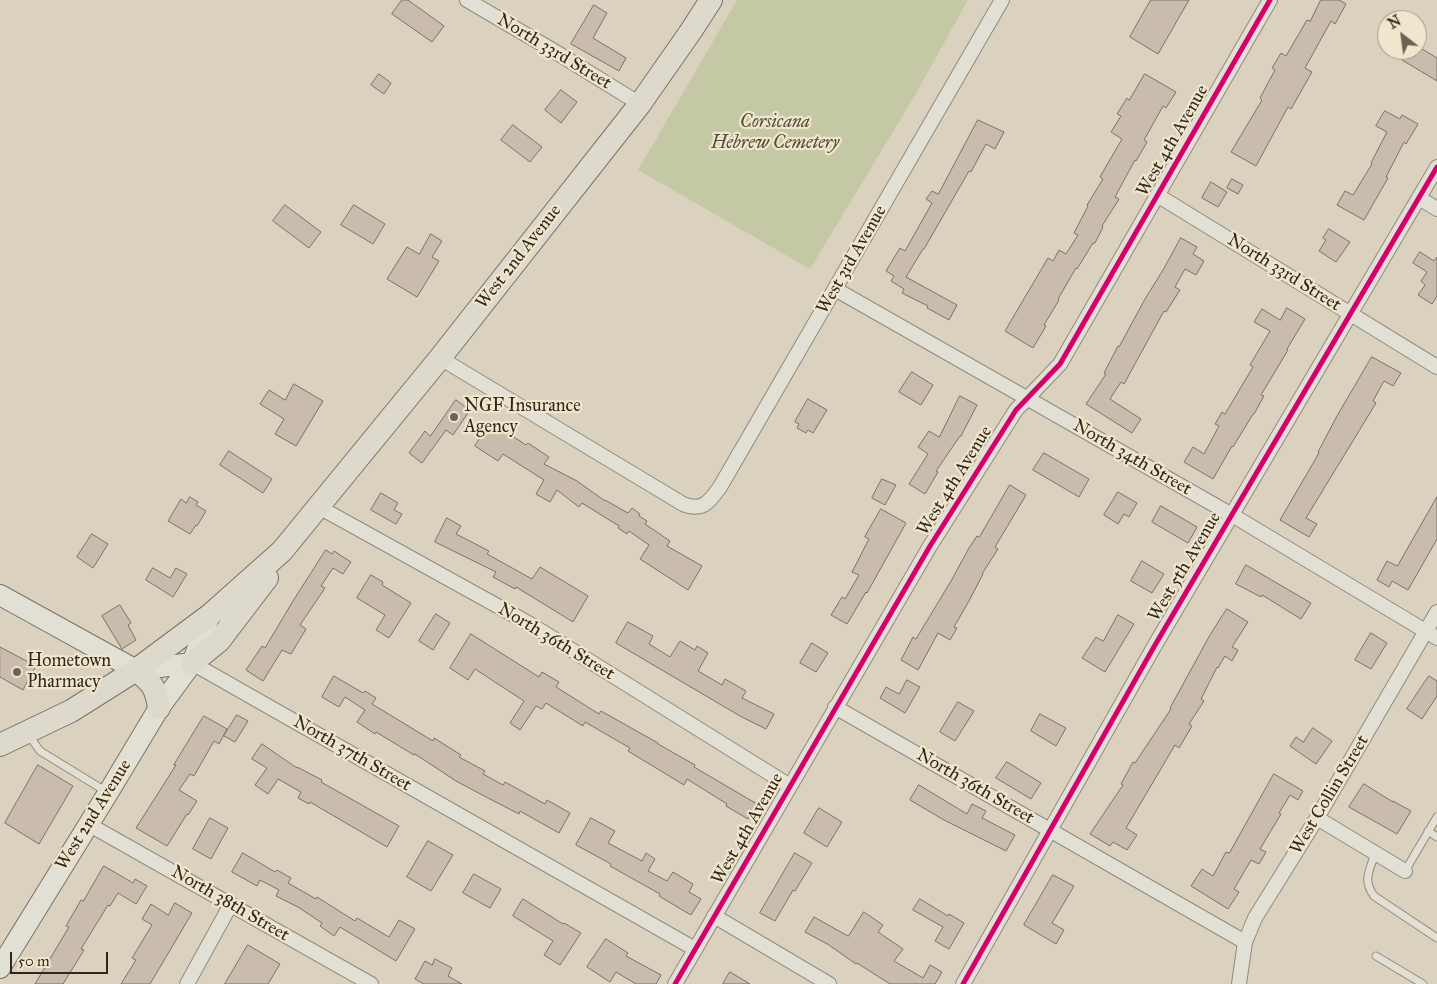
<!DOCTYPE html>
<style>
body{margin:0}
#map{position:relative;width:1437px;height:984px;overflow:hidden;background:#dad2be;font-family:"IM FELL Great Primer",serif}
canvas{display:block}
.north{position:absolute;left:1377px;top:10px;width:50px;height:50px;box-sizing:border-box;background:#efe6cd;border:1px solid #a39985;border-radius:50%;rotate:330deg;font-size:14px;font-weight:700;line-height:20px;text-align:center;color:#32261a}
.north::after{content:'';display:block;margin:auto;width:18px;height:22px;background:#6d6253;clip-path:polygon(50% 0,100% 100%,50% 72%,0 100%)}
.scale{position:absolute;left:10px;top:952px;width:98px;height:22px;box-sizing:border-box;border:2px solid #32261a;border-top:0;padding-left:6px;font-size:15px;line-height:18px;white-space:nowrap;color:#32261a;-webkit-text-stroke:4px #efe6cd;paint-order:stroke}
</style>
<div id="map">
<canvas width="1437" height="984"></canvas>
<div class="north">N</div>
<div class="scale">50 m</div>
</div>
<script>
const ctx = document.querySelector('canvas').getContext('2d');
ctx.lineJoin = 'round';
function fillPath(path, color) {
  ctx.fillStyle = color;
  ctx.fill(path, 'evenodd');
}
function trace(path, color, width, dash) {
  ctx.strokeStyle = color;
  ctx.lineWidth = width;
  ctx.lineCap = dash ? 'butt' : 'round';
  ctx.setLineDash(dash || []);
  ctx.stroke(path);
}
function label(font, color, halo, rows, align = 'center') {
  ctx.font = font + ' "IM FELL Great Primer",serif';
  ctx.lineWidth = 4.5;
  ctx.setLineDash([]);
  ctx.textBaseline = 'middle';
  ctx.strokeStyle = halo;
  ctx.fillStyle = color;
  for (const [text, x, y, turn = 0] of rows) {
    ctx.save();
    ctx.translate(x, y);
    ctx.rotate((+turn || 0) * Math.PI / 180);
    ctx.textAlign = isNaN(turn) ? turn : align;
    if (halo) ctx.strokeText(text, 0, 0);
    ctx.fillText(text, 0, 0);
    ctx.restore();
  }
}
fillPath(new Path2D(`
 M737,0H968L914,97L810,269L638,170Z`), '#c5c8a4');
const building = new Path2D(`
 M402,0H408L444,26L432,42L392,14Z
 M1151,0H1189L1158,54L1130,37Z
 M1321,0H1339L1346,4L1335,24L1331,21L1305,68L1312,72L1291,109L1288,107L1256,166L1231,152L1262,100L1260,98L1275,70L1272,68L1281,53L1286,56L1307,20L1310,21Z
 M594,5L607,13L593,38L626,58L619,71L571,44Z
 M1417,46L1437,58V81L1402,60L1408,50H1417Z
 M379,74L391,83L384,94L371,85Z
 M1145,74L1176,92L1166,108L1163,106L1144,140L1147,142L1136,161L1135,160L1115,197L1119,199L1102,226L1103,227L1095,243H1093L1077,269L1076,268L1058,299L1059,300L1044,325L1046,326L1033,348L1005,331L1048,258L1053,261L1059,250L1066,254L1078,235L1074,233L1088,206L1087,205L1103,179L1100,177L1122,139L1111,132L1121,116L1117,114L1127,98L1129,100Z
 M561,90L577,102L561,123L545,110Z
 M1385,111L1400,119L1402,115L1418,124L1406,144L1404,142L1386,177L1388,178L1364,220L1337,205L1345,191L1353,195L1372,164L1371,163L1387,132L1376,126Z
 M978,120L1004,132L995,149L986,144L971,172L969,171L924,249H923L906,277L957,305L949,320L927,308L928,306L902,293L904,289L891,281L894,276L886,271L900,248L905,251L932,203L926,199L932,191L938,194Z
 M513,125L542,147L530,162L501,140Z
 M1232,179L1243,185L1238,194L1227,188Z
 M1211,182L1227,192L1218,207L1202,198Z
 M285,205L321,232L309,248L273,221Z
 M354,205L385,224L373,244L341,225Z
 M1329,229L1350,242L1336,262L1319,251L1326,240L1323,238Z
 M431,234L442,241L432,257L439,261L417,297L387,279L407,247L419,254Z
 M1181,238L1197,247L1193,254L1204,261L1196,275L1185,269L1175,287L1180,290L1166,312L1164,311L1124,384L1121,382L1110,399L1141,419L1132,433L1086,404L1106,374L1104,373L1118,346L1119,347L1145,299L1163,270Z
 M1420,252L1434,261L1437,257V296L1432,304L1418,295L1425,285L1421,281L1427,272L1413,263Z
 M1287,308L1305,319L1287,349L1288,350L1261,395L1264,396L1254,414H1253L1233,447L1232,446L1213,479L1184,462L1193,447L1204,454L1219,426L1215,424L1222,412L1225,414L1253,367L1250,365L1270,331L1254,322L1262,309L1280,320Z
 M1372,357L1401,373L1393,386L1384,381L1373,401L1376,403L1306,518L1317,524L1309,537L1280,520L1319,453L1318,452L1337,416Z
 M912,372L933,385L921,405L899,392Z
 M294,384L323,401L296,446L275,434L284,419L260,404L269,390L285,400Z
 M960,396L977,405L961,436H960L936,471L938,472L925,494L909,484L928,454L918,447L929,431L939,437Z
 M808,399L827,410L813,433L808,430L806,433L797,428L799,424L795,422Z
 M456,400L470,410L453,435L446,430L422,463L409,453L425,431L430,436Z
 M491,422L526,445L528,443L549,457L544,464L577,481L605,501V500L628,513L632,508L640,514L639,516L647,521L645,524L670,541L667,546L702,566L688,590L640,559L649,545L629,531L627,534L618,528L619,526L582,503L579,507L557,490L550,502L536,494L544,480L503,454L498,461L475,446Z
 M229,451L272,479L263,493L220,465Z
 M1044,453L1089,479L1079,497L1033,470Z
 M882,479L896,485L885,505L872,498Z
 M1010,485L1026,495L995,547L998,549L982,574H983L969,601L954,627L957,628L950,640L938,633L918,670L901,660L913,637L916,639L951,581L969,548L977,536L979,537Z
 M1118,492L1137,503L1129,517L1124,514L1118,524L1104,515Z
 M381,493L398,503L394,510L402,514L396,524L371,510Z
 M190,497L198,502L196,505L206,511L197,526L196,525L190,534L168,521L181,499L186,503Z
 M1437,497V539L1408,590L1392,581L1389,587L1377,580L1387,561L1397,566Z
 M1161,506L1197,527L1188,543L1152,522Z
 M881,509L906,523L867,593L866,592L847,624L831,615L842,597L845,599L859,575L852,572L869,539L865,537Z
 M447,518L461,526L456,534L489,551L487,554L532,579L540,567L588,596L573,622L516,587L515,589L493,577L496,572L435,542Z
 M92,534L108,544L93,568L77,557Z
 M326,550L332,554L334,551L351,562L343,574L333,568L321,586L325,588L300,625L306,629L291,654L282,650L263,681L246,670L262,646L265,648L293,601Z
 M1142,561L1164,574L1152,593L1131,581Z
 M1246,565L1311,603L1301,619L1262,595L1261,597L1236,584Z
 M153,568L170,578L176,568L187,574L173,597L146,580Z
 M371,575L383,582L382,585L411,603L389,638L376,630L385,615L357,598Z
 M120,605L131,623L128,625L136,640L122,649L102,616Z
 M1227,609L1248,622L1232,647L1238,650L1232,661L1225,656L1218,668L1217,667L1201,699L1204,701L1189,724L1192,726L1179,748L1175,745L1126,828L1137,835L1127,850L1113,842L1110,846L1090,834L1123,785L1121,784L1133,762L1135,763L1171,709L1170,708L1210,635Z
 M436,614L450,623L433,650L419,641Z
 M1118,615L1134,624L1105,672L1082,658L1096,637L1103,641Z
 M628,622L653,636L649,644L670,657L680,641L695,650L697,646L708,653L698,671L722,685L725,679L746,691L742,698L774,714L766,729L740,716L616,643Z
 M1371,633L1387,643L1371,669L1355,660Z
 M471,634L539,677L542,672L559,682L556,687L599,714L601,711L658,743V744L695,765L694,767L757,804L748,819L726,806L727,804L687,779L684,785L628,751L630,748L585,722L583,726L546,703L542,709L536,706L520,730L510,723L524,701L475,669L468,680L450,668Z
 M812,643L828,653L816,672L800,663Z
 M0,647L36,666L23,690L0,677Z
 M334,676L363,693L365,691L376,698L372,704L433,741L434,738L461,755L459,757L485,771L483,774L503,785L505,782L545,804L547,800L570,813L559,833L520,811L519,814L488,798L456,781L415,754L414,755L376,732L375,734L357,722L365,710L345,697L339,707L322,697Z
 M1429,676L1437,681V696L1422,719L1407,709Z
 M907,680L920,687L905,713L880,698L886,687L899,694Z
 M958,702L974,711L955,741L940,732Z
 M1040,714L1066,728L1056,746L1031,731Z
 M237,715L248,721L235,742L224,736Z
 M204,716L227,729L219,744L214,741L194,776L190,774L179,790L197,801L188,815L187,814L167,846L136,828L176,765H174Z
 M1313,728L1332,741L1316,764L1290,746L1296,737L1303,742Z
 M262,744L297,768V767L322,780L321,782L399,826L387,847L310,802L309,804L298,798L301,792L278,779L268,794L255,785L267,768L252,759Z
 M1007,762L1041,783L1031,799L996,778Z
 M38,765L73,786L39,844L5,823Z
 M1274,774L1303,791L1298,800L1290,795L1279,813L1281,814L1260,849L1266,852L1259,864L1251,860L1234,889L1239,892L1228,909L1191,886L1202,869L1213,876L1226,852L1229,853Z
 M1364,784L1393,802V801L1411,811L1397,834L1349,807Z
 M919,785L967,814L972,804L986,811L982,818L1015,835L1006,851L944,820L910,800Z
 M819,808L842,822L827,847L804,833Z
 M210,818L228,828L211,859L193,849Z
 M591,818L615,831L608,843L642,861L646,853L655,859L648,871L667,881L673,872L693,884L689,892L701,899L691,915L659,896L660,894L610,866L611,864L576,845Z
 M428,841L453,855L431,891L407,877Z
 M243,853L275,872L277,870L291,878L288,883L316,899L317,897L355,921L357,918L389,937L399,920L415,929L396,961L340,927L334,936L320,926L322,923L298,907L276,896L279,890L260,880L257,886L232,872Z
 M795,853L812,863L795,891L793,890L775,921L760,913Z
 M104,866L133,883L135,879L147,886L136,904L118,893L110,906L108,905L81,949L84,950L63,984H35L69,927L66,926L81,900L83,901Z
 M474,874L501,889L490,908L463,893Z
 M1053,875L1074,886L1052,923L1064,930L1056,944L1024,925Z
 M523,899L563,924L564,923L581,933L560,965L544,955L553,941L513,916Z
 M920,899L948,916L949,914L964,923L949,949L935,941L943,927L913,910Z
 M175,903L192,913L150,984H121L136,960L132,958L152,925L142,919L151,904L168,915Z
 M864,912L883,925L878,932L903,949L894,961L923,978L930,965L942,972L935,984H890L857,963L856,964L829,945L805,932L814,917L848,936Z
 M606,939L628,953L626,956L661,975L656,984H636L616,972L610,982L587,967Z
 M248,945L280,964L268,984H225Z
 M435,959L452,968L448,976L462,984H424L415,979L425,961L432,965Z
 M730,972L750,984H723Z`);
fillPath(building, '#c9bbad');
trace(building, '#797368', 1);
const lane = new Path2D(`
 M28,734L40,751L107,792
 M1428,831L1437,837
 M1375,853C1370,871 1362,879 1374,896L1437,938
 M1405,871L1437,817
 M1376,956L1423,984`);
const street = new Path2D(`
 M467,0L554,51L640,104
 M1157,195L1437,367
 M1419,198L1437,209
 M835,289L1232,515L1437,638
 M440,358L683,504C703,512 709,502 720,487L1002,0
 M317,506L530,624L790,786
 M192,663L695,949
 M835,707L1245,942
 M1317,818L1405,871
 M88,824L371,984
 M714,916L829,984
 M187,984L231,904
 M675,984L930,546L1016,410L1060,364L1270,0
 M963,984L1155,645L1437,167
 M1239,984L1245,942L1255,918L1317,818L1437,612`);
const secondary = new Path2D(`
 M0,595L136,670L192,663
 M0,968L108,793L159,708L192,663L210,615`);
const primary = new Path2D(`
 M192,663L219,641L267,578
 M136,670C152,683 156,687 159,708
 M0,745L71,711L136,670L210,615L282,551L440,358L640,104L691,31L711,0`);
trace(lane, '#918a7e', 9);
trace(street, '#918a7e', 16);
trace(secondary, '#797368', 22);
trace(primary, '#797368', 24);
trace(lane, '#e2dfd4', 7);
trace(street, '#e2dfd4', 14);
trace(secondary, '#e2dfd4', 20);
trace(primary, '#ddd9cc', 22);
trace(new Path2D(`
 M675,984L930,546L1016,410L1060,364L1270,0
 M963,984L1155,645L1437,167`), '#d6006c', 5);
for (const [x, y, r, color] of [
 [454,417,5,"#6d6253"],
 [17,672,5,"#6d6253"]
]) {
  const dot = new Path2D();
  dot.arc(x, y, r, 0, 2 * Math.PI);
  ctx.fillStyle = color;
  ctx.fill(dot);
  trace(dot, '#efe6cd', 2);
}
label('18px', '#32261a', '#efe6cd', [
 ["North 33rd Street",554,52,31],
 ["West 4th Avenue",1173,141,-60],
 ["West 2nd Avenue",519,257,-52],
 ["West 3rd Avenue",852,260,-60],
 ["North 33rd Street",1284,273,32],
 ["North 34th Street",1132,458,30],
 ["West 4th Avenue",955,481,-58],
 ["West 5th Avenue",1185,567,-59],
 ["North 36th Street",556,642,31],
 ["North 37th Street",352,754,30],
 ["North 36th Street",975,787,30],
 ["West Collin Street",1330,795,-59],
 ["West 2nd Avenue",94,815,-58],
 ["West 4th Avenue",748,829,-60],
 ["North 38th Street",230,904,30]
]);
label('italic 18px', '#524c37', '#efe6cd', [
 ["Corsicana",775,123],
 ["Hebrew Cemetery",775,144]
]);
label('18px', '#32261a', '#efe6cd', [
 ["NGF Insurance",464,407],
 ["Agency",464,428],
 ["Hometown",27,662],
 ["Pharmacy",27,683]
], 'left');
</script>
